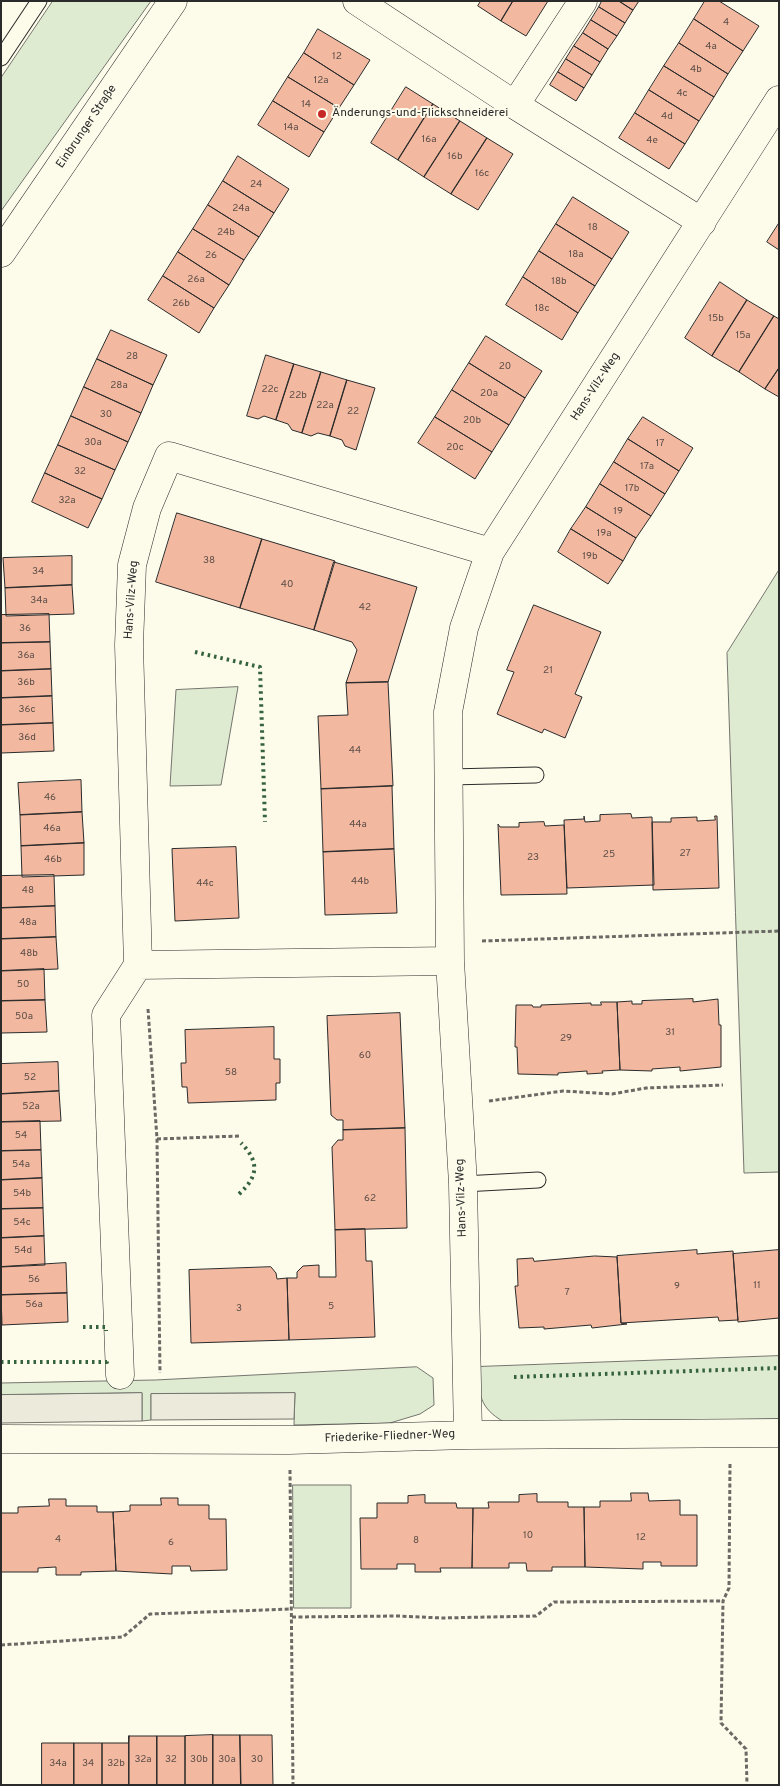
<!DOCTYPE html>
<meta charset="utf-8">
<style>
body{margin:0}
#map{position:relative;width:780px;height:1786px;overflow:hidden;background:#fdfbea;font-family:Overpass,sans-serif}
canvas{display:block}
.frame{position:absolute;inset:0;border:2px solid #2b2b2b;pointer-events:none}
</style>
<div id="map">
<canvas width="780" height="1786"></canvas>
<div class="frame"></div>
</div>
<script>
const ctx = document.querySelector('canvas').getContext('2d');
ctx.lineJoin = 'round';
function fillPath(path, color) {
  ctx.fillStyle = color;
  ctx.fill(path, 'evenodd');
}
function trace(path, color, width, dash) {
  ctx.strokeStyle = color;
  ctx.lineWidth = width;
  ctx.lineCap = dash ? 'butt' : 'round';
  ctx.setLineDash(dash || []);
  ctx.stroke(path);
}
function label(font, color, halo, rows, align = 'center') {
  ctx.font = font + ' Overpass,sans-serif';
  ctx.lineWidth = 4;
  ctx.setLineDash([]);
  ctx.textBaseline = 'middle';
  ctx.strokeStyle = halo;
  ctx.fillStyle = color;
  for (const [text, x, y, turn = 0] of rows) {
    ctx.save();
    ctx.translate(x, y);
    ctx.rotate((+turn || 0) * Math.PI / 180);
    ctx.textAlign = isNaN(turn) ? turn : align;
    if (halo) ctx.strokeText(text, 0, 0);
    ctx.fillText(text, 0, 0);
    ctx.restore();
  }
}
const green = new Path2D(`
 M53,1H151L1,211V78Z
 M779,570V1172L744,1173L727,653Z
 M238,687L221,785L170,786L176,690Z
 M779,1356V1419L504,1422C478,1407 480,1394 476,1367Z
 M417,1367L433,1378L434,1405L420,1414L390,1423L294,1425L295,1393L151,1394V1420L142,1421V1393L1,1395V1383L155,1380Z
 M293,1485H351V1608H294Z`);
fillPath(green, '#deebd1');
trace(green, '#74746e', 1);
const parking = new Path2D(`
 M142,1393V1421L1,1423V1395Z
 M295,1393L294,1419L151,1420V1394Z`);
fillPath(parking, '#eceadb');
trace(parking, '#74746e', 1);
const building = new Path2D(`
 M481,1H513L501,21L478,6Z
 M513,1H548L526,36L501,21Z
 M602,1H619L633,10L625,23L599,7Z
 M619,1H639L633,10Z
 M705,1H719L759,26L743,51L694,19Z
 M599,7L625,23L617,36L591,20Z
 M694,19L743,51L728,74L679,43Z
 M591,20L617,36L608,49L583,33Z
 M318,29L370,60L354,85L304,53Z
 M583,33L608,49L600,62L574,46Z
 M679,43L728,74L714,97L664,66Z
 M574,46L600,62L592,75L566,59Z
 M304,53L354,85L339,108L288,77Z
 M566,59L592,75L584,88L558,72Z
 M664,66L714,97L699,121L649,90Z
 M558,72L584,88L576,101L550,85Z
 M288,77L339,108L324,132L273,101Z
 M406,87L433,104L398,160L371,143Z
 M649,90L699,121L685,144L635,113Z
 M273,101L324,132L309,157L258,125Z
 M433,104L460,121L424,177L398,160Z
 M635,113L685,144L669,169L619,138Z
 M460,121L487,138L451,194L424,177Z
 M487,138L513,154L478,210L451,194Z
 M238,156L289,189L274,213L223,181Z
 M223,181L274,213L259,237L208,205Z
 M573,197L629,232L612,259L556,224Z
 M208,205L259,237L244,260L193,229Z
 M779,223V250L767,242Z
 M556,224L612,259L595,286L539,251Z
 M193,229L244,260L229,285L178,252Z
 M539,251L595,286L578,313L523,277Z
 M178,252L229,285L214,308L163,276Z
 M163,276L214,308L199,333L148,300Z
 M523,277L578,313L562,340L506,305Z
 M720,282L747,300L712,356L685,338Z
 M747,300L774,316L739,372L712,356Z
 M774,316L779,319V368L765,389L739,372Z
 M111,330L167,355L153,385L97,359Z
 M486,336L542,371L525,398L469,363Z
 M266,355L294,364L276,420L264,416L258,419L247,416Z
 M97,359L153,385L141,413L84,387Z
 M469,363L525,398L509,425L452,390Z
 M294,364L321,372L302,433L292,430L288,424L276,420Z
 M779,368V397L765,389Z
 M321,372L347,380L330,436L318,433L311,436L302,433Z
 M347,380L375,388L356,450L345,446L342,440L330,436Z
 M84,387L141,413L128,442L71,416Z
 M452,390L509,425L492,452L435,417Z
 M71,416L128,442L115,470L58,445Z
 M435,417L492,452L475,479L418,443Z
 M643,417L693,448L679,471L628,439Z
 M628,439L679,471L665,494L614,462Z
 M58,445L115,470L102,499L45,473Z
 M614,462L665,494L651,516L600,484Z
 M45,473L102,499L88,528L32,502Z
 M600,484L651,516L636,538L586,507Z
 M586,507L636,538L623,561L571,529Z
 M177,513L262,539L240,608L156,582Z
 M571,529L623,561L608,584L558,552Z
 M262,539L335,561L314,630L240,608Z
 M72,556V585L5,588L3,558Z
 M334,562L417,587L388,682L346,683L357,650L352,642L314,630Z
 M72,585L74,614L6,616L5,588Z
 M534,605L601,632L575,694L582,697L565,738L544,729L542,733L497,714L514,672L507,670Z
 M49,614L50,642L1,643V615Z
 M50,642L51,669L1,671V643Z
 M51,669L52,696L1,698V671Z
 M388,682L393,786L321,789L318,716L348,715L346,683Z
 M52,696L53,723L1,725V698Z
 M53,723L54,751L1,753V725Z
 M81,780L82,812L20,815L18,783Z
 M392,786L394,849L323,852L321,789Z
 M82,812L84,843L21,846L20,815Z
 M631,814L632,818L652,817L654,885L567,888L564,820L584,819V816L585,822L600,821V815Z
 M715,816H717L719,888L653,890L652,822H671V818L697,817V821L715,820Z
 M544,822L545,826L564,825L567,894L501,895L498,824L500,827H519V823Z
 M84,843V875L22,877L21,846Z
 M236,847L239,918L175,921L172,849Z
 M394,849L397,913L325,915L323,852Z
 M54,875L55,906L1,908V876Z
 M55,906L56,937L1,939V908Z
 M56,937L58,969L1,971V939Z
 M44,969L45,1000L1,1001V971Z
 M693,999V1002L718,999L719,1025H721V1067L680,1071V1067L652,1069V1071L620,1070L617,1002L632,1001V1004H642V1001Z
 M45,1000L47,1032L1,1033V1001Z
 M601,1002H617L620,1070L602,1071L603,1073L587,1074V1071L558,1073V1075L518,1074L517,1047H515L516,1005H532L533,1007H541V1005L591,1003V1005H601Z
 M400,1013L405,1128L343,1130V1120H337L331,1115L327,1016Z
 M274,1027V1059H280V1083H276V1100L188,1103L187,1087H182L181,1063H186L185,1030Z
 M58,1062L59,1091L1,1094V1064Z
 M59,1091L61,1121L1,1122V1094Z
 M40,1121L41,1150L1,1151V1122Z
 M405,1128L407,1228L335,1230L332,1147L338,1140H343V1130Z
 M41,1150L42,1178L1,1180V1151Z
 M42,1178L43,1208L1,1209V1180Z
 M43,1208L44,1236L1,1238V1209Z
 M365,1229L366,1261H372L375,1337L289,1340L287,1278H297V1272L303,1266L319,1265V1277H336L335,1230Z
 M44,1236L45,1265L1,1267V1238Z
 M697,1250V1254L733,1251L738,1320L719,1321L718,1317L621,1323L617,1256Z
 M779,1250V1318L738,1322L733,1254Z
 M595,1256L617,1257L621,1323L627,1324L592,1328L591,1325L544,1329V1327L519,1328L515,1286H518L517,1259L533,1258L534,1261Z
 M66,1263L67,1293L1,1295V1267Z
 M271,1267L276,1273L277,1279L287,1278L289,1340L191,1343L189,1270Z
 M67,1293L68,1322L2,1325L1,1295Z
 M631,1493H648L649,1501L680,1500V1515H697V1566H661V1562H643V1569L585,1567L584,1507H600V1501H631Z
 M537,1494V1502H568V1507H584L585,1567H552V1571H527L526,1563H509V1568H472L473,1508H489L488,1502H519V1495Z
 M425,1495V1503H456L457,1508H473L472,1568H440L441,1572H415V1564H397V1569H361L360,1518H377V1503H408V1496Z
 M161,1498H178V1505H209V1519H226L227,1570L191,1571L190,1566H172V1574L116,1571L113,1512L130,1511V1505H161Z
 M49,1499H66V1506H97V1512H113L116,1571L81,1572V1575H56V1567L38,1568V1572H1V1513H18V1507L49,1506Z
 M213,1735H240L241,1785H213Z
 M213,1735V1785H185V1736Z
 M240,1735H272L273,1785H241Z
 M129,1736H157V1785H129Z
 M129,1736V1785H102V1743H128Z
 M157,1736H185V1785H157Z
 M42,1743H74V1785H42Z
 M74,1743H102V1785H74Z`);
fillPath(building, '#f2b8a0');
trace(building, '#2b2b2b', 1);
const service = new Path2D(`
 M1,58L39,1
 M449,777L536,775
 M463,1184L538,1180`);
const minor = new Path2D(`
 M357,1L515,105L702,222
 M515,105L583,1
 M138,965L129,645L132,565L147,508L169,456L490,552
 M120,1375L106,1015L138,965L450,961
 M468,1435L463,1184L450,961L448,712L464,628L490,552L779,100
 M1,1439L289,1440L468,1435L779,1433`);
const tertiary = new Path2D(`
 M1,253L173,1`);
trace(service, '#2b2b2b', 17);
trace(minor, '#2b2b2b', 29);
trace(tertiary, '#2b2b2b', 29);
trace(new Path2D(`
 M482,941L779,931
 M148,1009L157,1139L160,1373
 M489,1101L563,1091L612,1094L646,1088L723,1085
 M157,1139L239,1136
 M730,1464L729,1588L723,1601L721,1723L746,1749L747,1785
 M290,1470L293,1785
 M292,1617L398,1616L442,1618L536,1616L554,1602L723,1601
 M1,1645L123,1637L150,1614L292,1609`), '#6a6964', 3, [4, 2.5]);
trace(service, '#fdfbea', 15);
trace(minor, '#fdfbea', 28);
trace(tertiary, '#fdfbea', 28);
trace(new Path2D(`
 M195,652L260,667L265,822
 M239,1194C258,1177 260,1162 241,1143
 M83,1327H106V1331
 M1,1362H107V1360
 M514,1377L779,1368`), '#34623c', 4, [2.5, 4]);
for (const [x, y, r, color] of [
 [322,114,5,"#c62828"]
]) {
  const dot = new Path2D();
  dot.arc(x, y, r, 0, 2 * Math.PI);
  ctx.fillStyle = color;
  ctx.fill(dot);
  trace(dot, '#fdfbea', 2);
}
label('10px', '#5d4e48', null, [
 ["4",726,23],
 ["4a",711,47],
 ["12",337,57],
 ["4b",696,70],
 ["12a",321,81],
 ["4c",682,94],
 ["14",306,105],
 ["4d",667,117],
 ["14a",291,128],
 ["16a",429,140],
 ["4e",652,141],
 ["16b",455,157],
 ["16c",482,174],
 ["24",256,185],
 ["24a",241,209],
 ["18",593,228],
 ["24b",226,233],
 ["18a",576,255],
 ["26",211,256],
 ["26a",196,280],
 ["18b",559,282],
 ["26b",181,304],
 ["18c",542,309],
 ["15b",716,319],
 ["15a",743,336],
 ["28",132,357],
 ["20",505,367],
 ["28a",119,386],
 ["22c",270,390],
 ["20a",489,394],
 ["22b",298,396],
 ["22a",325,406],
 ["22",353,412],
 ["30",106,415],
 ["20b",472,421],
 ["30a",93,443],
 ["17",660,444],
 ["20c",455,448],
 ["17a",647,467],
 ["32",80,472],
 ["17b",632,489],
 ["32a",67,501],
 ["19",618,512],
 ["19a",604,534],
 ["19b",590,557],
 ["38",209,561],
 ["34",38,572],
 ["40",287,585],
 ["34a",39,601],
 ["42",365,608],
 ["36",25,629],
 ["36a",26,656],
 ["21",548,671],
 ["36b",26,683],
 ["36c",27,710],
 ["36d",27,738],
 ["44",355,751],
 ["46",50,798],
 ["44a",358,825],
 ["46a",52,829],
 ["27",685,854],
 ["25",609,855],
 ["23",533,858],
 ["46b",53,860],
 ["44b",360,882],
 ["44c",205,884],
 ["48",28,891],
 ["48a",28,923],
 ["48b",29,954],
 ["50",23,985],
 ["50a",24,1017],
 ["31",670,1033],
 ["29",566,1039],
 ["60",365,1056],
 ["58",231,1073],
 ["52",30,1078],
 ["52a",31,1107],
 ["54",21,1136],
 ["54a",21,1165],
 ["54b",22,1194],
 ["62",370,1199],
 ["54c",22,1223],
 ["54d",23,1251],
 ["56",34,1280],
 ["11",757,1286],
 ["9",677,1287],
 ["7",567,1293],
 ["56a",34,1305],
 ["5",331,1307],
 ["3",239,1309],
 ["10",528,1536],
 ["12",641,1538],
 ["4",58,1540],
 ["8",416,1541],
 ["6",171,1543],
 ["32a",143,1760],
 ["32",171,1760],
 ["30b",199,1760],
 ["30a",227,1760],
 ["30",257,1760],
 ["34a",58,1764],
 ["34",88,1764],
 ["32b",116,1764]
]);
label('12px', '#2b2b2b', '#fdfbea', [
 ["Änderungs-und-Flickschneiderei",332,114]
], 'left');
label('12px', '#2b2b2b', '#fdfbea', [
 ["Einbrunger Straße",87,127,-56],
 ["Hans-Vilz-Weg",596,387,-57],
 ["Hans-Vilz-Weg",132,600,-86],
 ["Hans-Vilz-Weg",462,1198,-92],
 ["Friederike-Fliedner-Weg",390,1437,-2]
]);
</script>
